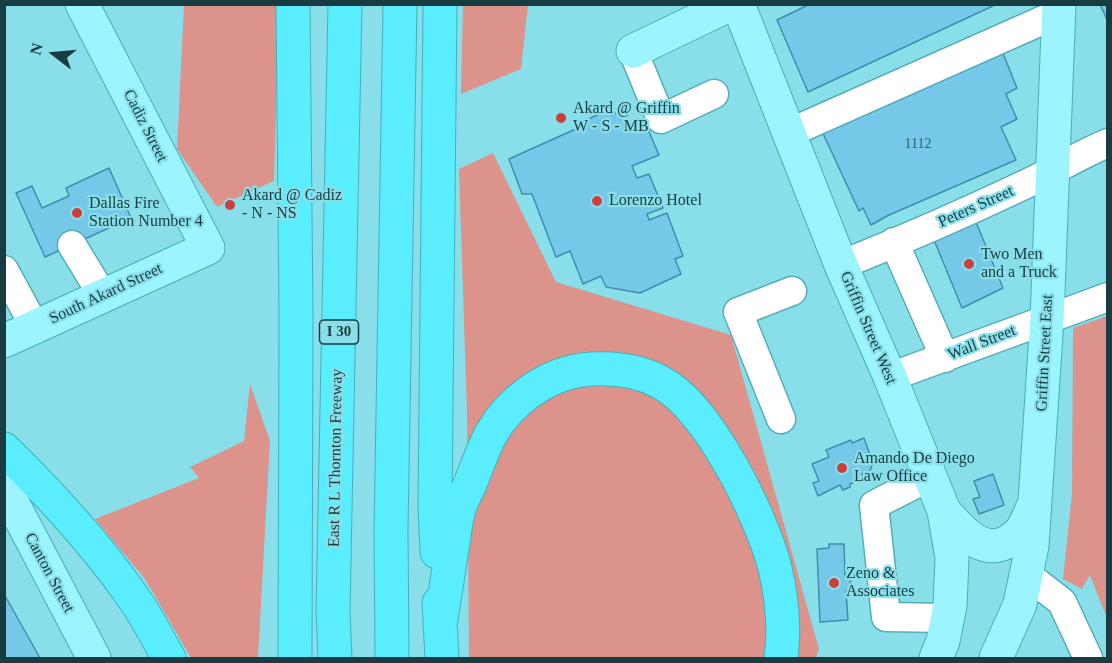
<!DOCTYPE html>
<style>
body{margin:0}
#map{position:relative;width:1112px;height:663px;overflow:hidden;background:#89dfe9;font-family:Georgia,serif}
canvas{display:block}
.frame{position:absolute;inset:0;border:6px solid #173c41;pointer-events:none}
.north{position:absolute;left:24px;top:24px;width:60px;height:60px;-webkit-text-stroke:4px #89dfe9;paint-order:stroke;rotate:286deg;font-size:16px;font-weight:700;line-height:24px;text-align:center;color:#173c41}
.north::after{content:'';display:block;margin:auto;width:21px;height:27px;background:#173c41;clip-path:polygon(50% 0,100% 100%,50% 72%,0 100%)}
</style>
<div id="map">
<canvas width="1112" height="663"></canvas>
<div class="frame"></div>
<div class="north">N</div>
</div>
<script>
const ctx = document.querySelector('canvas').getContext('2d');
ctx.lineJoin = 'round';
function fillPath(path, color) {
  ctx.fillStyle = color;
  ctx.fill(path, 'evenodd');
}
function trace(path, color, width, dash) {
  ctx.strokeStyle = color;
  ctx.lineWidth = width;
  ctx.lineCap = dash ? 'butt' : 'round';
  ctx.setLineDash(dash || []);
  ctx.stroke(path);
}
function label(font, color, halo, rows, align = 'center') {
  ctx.font = font + ' Georgia,serif';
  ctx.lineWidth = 4.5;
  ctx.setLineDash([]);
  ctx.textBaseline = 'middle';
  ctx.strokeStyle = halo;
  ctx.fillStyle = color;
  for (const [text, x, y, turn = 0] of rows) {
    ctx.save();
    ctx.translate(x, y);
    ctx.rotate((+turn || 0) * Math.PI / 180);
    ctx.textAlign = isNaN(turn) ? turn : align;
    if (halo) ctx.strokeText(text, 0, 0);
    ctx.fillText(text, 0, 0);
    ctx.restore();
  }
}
fillPath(new Path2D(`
 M184,5H279L274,181L217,207L177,149Z
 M463,5H528L521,69L461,94Z
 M493,153L556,282L731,335L819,649L816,658H469L467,413L459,169Z
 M1107,316H1108L1107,618L1090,575L1082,589L1063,579L1072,493L1073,328Z
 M250,384L270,441L258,658H191L145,579L95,519L199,478L190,467L244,441Z`), '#db938c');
const building = new Path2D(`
 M810,4H997L808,92L777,20Z
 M1100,4H1108V22Z
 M1000,46L1017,88L1006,94L1017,119L1001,127L1016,160L889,215L871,225L863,208L859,211L820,127Z
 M609,110L612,115L620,111L628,126L644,120L659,155L632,166L637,178L649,174L663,208L647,214L649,220L667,213L683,256L675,259L681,274L640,293L606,287L601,276L583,284L570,251L556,257L532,194H522L509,159L580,127L579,123Z
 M109,168L131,218L45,257L16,193L32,186L42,208L69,196L66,188Z
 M976,222L1003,288L962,308L934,240Z
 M864,438L873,463L870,471L862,474L863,478L850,484V487L843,490L840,485L818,496L813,483L819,481L812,464L829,457L826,450L851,440L852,443Z
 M993,474L1004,505L979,514L973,499L980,497L974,481Z
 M829,544H844L845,576H850L851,590L846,591L848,620L820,622L817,549L829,548Z
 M4,594L40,658H4Z`);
fillPath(building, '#75c8e8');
trace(building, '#428da9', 1.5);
const minor = new Path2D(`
 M633,51L661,119L714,94
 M789,133L1059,13
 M894,242L945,358
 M72,245L103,296
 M841,265C903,240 965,213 1026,184C1054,171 1079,155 1108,143
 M4,270L35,327
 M890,377L1108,297
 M781,419L738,312L792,291
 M931,476L874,505L886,617L948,618
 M1026,574L1062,602L1088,658`);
const major = new Path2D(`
 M738,4L841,265L890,377L944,511L952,558L950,606L943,641L936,658
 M633,51L731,4
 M4,341L208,248L82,4
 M4,487L94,658
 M944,511C964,534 988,562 1018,534C1025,528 1029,514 1034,505
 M996,658L1020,604L1032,546L1047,319L1059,4`);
const highway = new Path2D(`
 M293,4L296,316L295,658
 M4,449C53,497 101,549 139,606C150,623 159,641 169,658
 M437,552L435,507L440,4
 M439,603L442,658
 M440,626C444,600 448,575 452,549C454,538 455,525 458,513C460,503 466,493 470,484C477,467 483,449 491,434C510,401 544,376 581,370C608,367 636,369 660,382C708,406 762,517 775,568C782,598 785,628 781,658
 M335,658L333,611L345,4
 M392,658L391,530L400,4`);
trace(minor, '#56adb7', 31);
trace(major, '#43afbb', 35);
trace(highway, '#43afbb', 35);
trace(minor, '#fff', 28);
trace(major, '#9cf4fe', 33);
trace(highway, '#5aedfd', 33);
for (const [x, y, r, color] of [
 [561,118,6,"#cd3f3d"],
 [597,201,6,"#cd3f3d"],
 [230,205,6,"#cd3f3d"],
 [77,213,6,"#cd3f3d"],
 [969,264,6,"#cd3f3d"],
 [842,468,6,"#cd3f3d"],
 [834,583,6,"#cd3f3d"]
]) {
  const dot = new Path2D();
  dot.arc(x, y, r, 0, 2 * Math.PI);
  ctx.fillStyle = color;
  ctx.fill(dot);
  trace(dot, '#89dfe9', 2);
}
label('14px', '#2e5f6b', null, [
 ["1112",918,144]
]);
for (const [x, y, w] of [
 [339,332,39]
]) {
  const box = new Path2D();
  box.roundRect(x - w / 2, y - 12, w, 24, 4.5);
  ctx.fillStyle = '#89dfe9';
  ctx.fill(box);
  trace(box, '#173c41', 1.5);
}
label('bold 15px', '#173c41', null, [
 ["I 30",339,332]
]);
label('16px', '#173c41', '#89dfe9', [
 ["Akard @ Griffin",573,109],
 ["W - S - MB",573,127],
 ["Akard @ Cadiz",242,196],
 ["- N - NS",242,214],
 ["Lorenzo Hotel",609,201],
 ["Dallas Fire",89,204],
 ["Station Number 4",89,222],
 ["Two Men",981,255],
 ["and a Truck",981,273],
 ["Amando De Diego",854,459],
 ["Law Office",854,477],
 ["Zeno &",846,574],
 ["Associates",846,592]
], 'left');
label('16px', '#173c41', '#89dfe9', [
 ["Cadiz Street",145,126,63],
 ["Peters Street",976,207,-24],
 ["South Akard Street",106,294,-25],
 ["Griffin Street West",868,328,67],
 ["Wall Street",982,343,-21],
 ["Griffin Street East",1045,353,-87],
 ["East R L Thornton Freeway",336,458,-89],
 ["Canton Street",49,573,62]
]);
</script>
